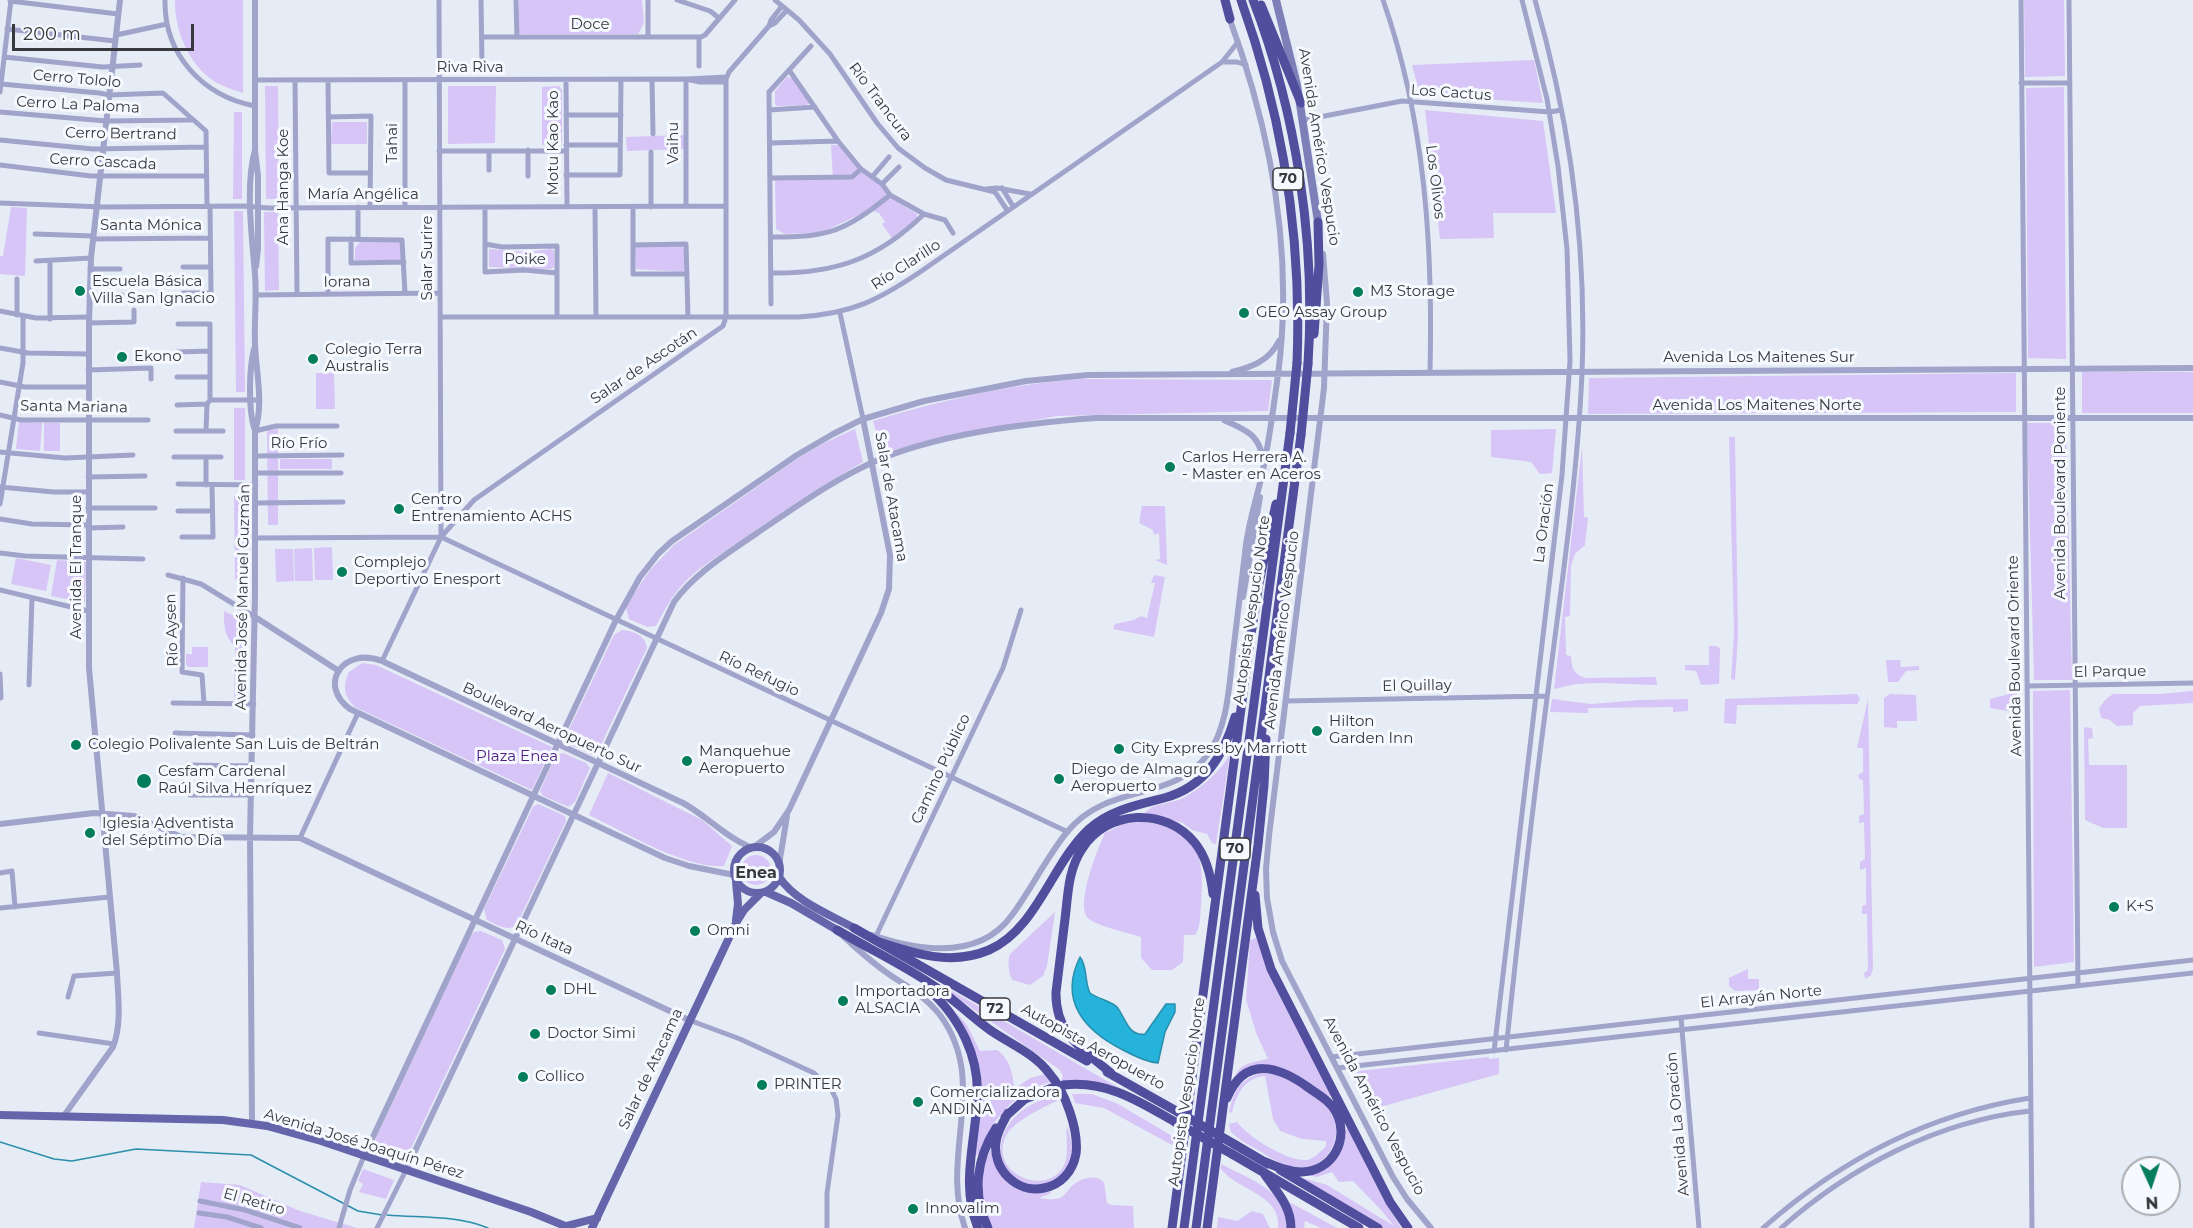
<!DOCTYPE html>
<meta charset="utf-8">
<style>
body{margin:0}
#map{position:relative;width:2193px;height:1228px;overflow:hidden;background:#e6ecf5;font-family:Montserrat,sans-serif}
canvas{display:block}
.north{position:absolute;left:2121px;top:1156px;width:60px;height:60px;box-sizing:border-box;background:#f6f9fe;border:2px solid #aaacb0;border-radius:50%;rotate:177deg;font-size:16px;font-weight:700;line-height:24px;text-align:center;color:#37393c}
.north::after{content:'';display:block;margin:auto;width:21px;height:27px;background:#047d5b;clip-path:polygon(50% 0,100% 100%,50% 72%,0 100%)}
.scale{position:absolute;left:12px;top:24px;width:182px;height:27px;box-sizing:border-box;border:3px solid #37393c;border-top:0;padding-left:8px;font-size:18px;line-height:21px;white-space:nowrap;color:#37393c;-webkit-text-stroke:4px #f6f9fe;paint-order:stroke}
</style>
<div id="map">
<canvas width="2193" height="1228"></canvas>
<div class="north">N</div>
<div class="scale">200 m</div>
</div>
<script>
const ctx = document.querySelector('canvas').getContext('2d');
ctx.lineJoin = 'round';
function fillPath(path, color) {
  ctx.fillStyle = color;
  ctx.fill(path, 'evenodd');
}
function trace(path, color, width, dash) {
  ctx.strokeStyle = color;
  ctx.lineWidth = width;
  ctx.lineCap = dash ? 'butt' : 'round';
  ctx.setLineDash(dash || []);
  ctx.stroke(path);
}
function label(font, color, halo, rows, align = 'center') {
  ctx.font = font + ' Montserrat,sans-serif';
  ctx.lineWidth = 6;
  ctx.setLineDash([]);
  ctx.textBaseline = 'middle';
  ctx.strokeStyle = halo;
  ctx.fillStyle = color;
  for (const [text, x, y, turn = 0] of rows) {
    ctx.save();
    ctx.translate(x, y);
    ctx.rotate((+turn || 0) * Math.PI / 180);
    ctx.textAlign = isNaN(turn) ? turn : align;
    if (halo) ctx.strokeText(text, 0, 0);
    ctx.fillText(text, 0, 0);
    ctx.restore();
  }
}
fillPath(new Path2D(`
 M175,0H243V93C236,91 228,88 221,85C191,71 174,31 175,0Z
 M519,0H642L644,23L638,34H521L518,32Z
 M2024,0H2064L2065,76L2025,77Z
 M1534,60L1543,103L1420,95L1412,65Z
 M787,77L796,79L810,103L806,105L777,106L775,104V91Z
 M265,86H278L279,199H266Z
 M448,86H496L495,143L448,144Z
 M559,86L562,90V142L560,144L542,145V87Z
 M2064,87L2066,359L2028,358L2026,88Z
 M1425,110L1543,121L1556,213H1493L1494,238L1440,239Z
 M234,112H242V199H233Z
 M332,122H367V144H331Z
 M684,135V149L627,151L626,137Z
 M831,145H841L861,172L880,183L887,195L917,214V219L892,238L882,224L885,222L879,213L870,210L822,232L785,234L776,229L775,180L833,179Z
 M11,207L27,208L25,276L0,274V256H3Z
 M234,211H243L245,392H236Z
 M264,212H278L279,290L265,291Z
 M360,242H401V260H355V248Z
 M681,246L684,248V270L682,272L636,269L635,247Z
 M489,249L527,252L551,249L554,251V267L551,269L489,267Z
 M2082,372H2193V413H2082Z
 M316,373H334L335,409H316Z
 M2016,373V412L1588,414L1589,378Z
 M1082,379L1272,380L1268,411L1057,416L930,440L882,454L873,421C939,401 1014,383 1082,379Z
 M234,408H245V480H234Z
 M19,422L42,423L40,451L16,449Z
 M44,423H60V451H44Z
 M2027,423H2066L2072,680H2034Z
 M278,429V525H268L267,430Z
 M855,429L863,462C822,485 785,511 746,537C726,551 701,565 683,584C672,596 664,611 656,626L647,627L629,619L626,608L630,600L650,570L674,545L800,457L824,443Z
 M1556,429L1552,473L1540,474L1531,462L1491,457V430Z
 M1729,437H1735L1738,636L1735,680L1731,679L1734,633Z
 M1582,447L1584,517L1588,518L1585,545L1575,554L1571,566L1570,616L1565,617L1566,655L1571,656C1572,669 1573,673 1585,678L1656,677L1657,685L1600,683L1576,684L1554,689Z
 M280,459H332V469H280Z
 M234,496H245L246,580H235Z
 M1142,506H1165L1167,565L1155,560L1160,559L1159,533L1154,535L1153,530L1139,523Z
 M332,547L333,580H315L314,548Z
 M312,548L313,581H295L294,549Z
 M275,549H293L294,581L276,582Z
 M16,558L51,565L46,591L11,584Z
 M57,560L86,562L85,603L51,596Z
 M1154,575L1165,577L1154,637L1113,629L1115,624L1134,620L1141,616L1147,618L1155,583H1151Z
 M224,611L245,621L244,701L234,700L235,647C224,635 224,627 224,611Z
 M622,630C634,631 646,636 647,648L598,751L592,755L568,744L565,738L614,635Z
 M1709,646H1716L1720,648L1719,684L1701,685L1696,671L1685,670V665H1709Z
 M192,647H208V667H188L186,664V654H192Z
 M1886,660H1900L1901,667L1919,666V670L1906,671L1898,682H1888Z
 M362,663L376,665L552,747L532,790L355,707C344,697 342,686 349,672Z
 M2070,690L2074,962L2034,967L2033,691Z
 M2193,691V703L2140,706L2133,713V725L2117,726L2110,720L2101,718L2099,708L2106,699L2113,694H2160Z
 M2017,692V715L2008,711L1990,708V699Z
 M1857,694L1860,699L1857,704L1737,705L1736,724L1724,723L1725,699Z
 M1890,694L1916,695L1917,721H1897V728L1884,727V698Z
 M1552,699L1591,704L1640,700L1688,699V711L1673,712V707L1588,708V713L1550,712Z
 M1868,699L1873,968L1871,975L1865,979L1864,973L1868,970L1867,914H1862V906L1866,905V868L1860,870V862L1865,859L1864,822L1859,823V816L1864,814L1863,780L1859,779L1858,775L1863,772V748H1857Z
 M2084,727L2092,728L2093,738L2088,739L2089,765H2127V828H2103L2085,820Z
 M563,753L586,763L590,768L575,802L569,807L543,796L540,791L556,755Z
 M1230,754L1216,844L1212,843L1207,834L1192,830L1183,823L1145,813C1153,803 1169,804 1181,799C1197,792 1222,770 1230,754Z
 M608,773L702,820L732,846L724,866C685,869 625,832 589,815Z
 M538,804L565,816L566,821L517,924C508,933 498,925 487,920L484,909L533,807Z
 M1143,822C1164,823 1191,835 1199,858C1203,873 1202,889 1201,904C1200,914 1201,928 1195,935H1184L1183,962L1172,970H1152L1141,958V937C1129,933 1096,926 1088,918C1075,905 1098,848 1105,833L1123,824Z
 M741 870a15 15 0 1 1 30 0a15 15 0 1 1-30 0Z
 M1055,912L1047,966L1043,976L1030,985L1012,980C1009,973 1007,961 1010,954Z
 M481,931L502,940L505,949L407,1157L401,1160L378,1153L375,1145L376,1138L471,935L474,932Z
 M1256,938L1332,1094L1328,1098L1283,1069L1235,1078C1238,1063 1254,1062 1268,1059L1257,1035L1246,1000L1250,940Z
 M1748,969V979H1759V990L1735,991L1729,986V978Z
 M947,988L1119,1088L1075,1081H1061L1063,1076L1060,1070L953,995Z
 M955,1011L967,1025L980,1051L997,1050C1009,1057 1014,1076 1014,1089L1030,1078L1046,1074L1051,1082C1013,1092 992,1120 978,1155H975C980,1095 989,1065 955,1011Z
 M1489,1057V1059L1499,1058V1074L1369,1110L1350,1072Z
 M1269,1072C1289,1079 1314,1090 1328,1107C1347,1131 1331,1168 1300,1168C1285,1168 1271,1158 1258,1150C1249,1145 1239,1140 1231,1132L1229,1124L1237,1122C1248,1137 1288,1162 1307,1160C1314,1159 1321,1151 1326,1146V1141L1302,1139L1280,1131L1273,1119L1265,1076C1244,1078 1237,1094 1232,1112L1229,1113C1234,1087 1243,1076 1269,1072Z
 M1072,1094H1092L1118,1104L1179,1140L1174,1180L1172,1179L1174,1146L1104,1108L1075,1103Z
 M1058,1095L1057,1101C1043,1107 1015,1121 1007,1134C986,1172 1045,1198 1063,1167C1070,1157 1065,1138 1067,1126C1073,1143 1076,1164 1059,1177C1003,1215 963,1117 1058,1095Z
 M1348,1128L1383,1197L1401,1228H1382L1299,1177L1327,1185L1394,1226L1382,1211L1353,1181L1339,1182L1332,1172L1317,1177L1307,1175L1323,1168L1343,1131Z
 M991,1149L992,1156L1029,1192H1050L1051,1193L1039,1198C1046,1199 1058,1201 1063,1196C1067,1193 1069,1188 1073,1185C1082,1178 1095,1174 1104,1182L1107,1203L1111,1205L1133,1206L1134,1228H993C980,1206 979,1172 991,1149Z
 M1221,1164C1241,1175 1274,1186 1284,1209C1287,1214 1287,1222 1287,1228H1278C1282,1195 1237,1190 1221,1169Z
 M363,1169L394,1180L386,1199L359,1192L363,1184L358,1181Z
 M201,1182L240,1185L300,1211L357,1228H194Z
 M1289,1203H1291L1337,1228H1321L1305,1221L1304,1228H1294Z
 M1252,1211L1263,1214L1270,1228H1217L1218,1217L1237,1221Z`), '#d6c5f6');
const water = new Path2D(`
 M1080,957C1088,967 1084,981 1090,993C1098,999 1108,1000 1116,1006C1125,1015 1127,1037 1145,1034L1166,1004H1175V1012L1165,1032L1158,1063C1146,1062 1134,1056 1123,1050C1085,1031 1058,1001 1080,957Z`);
fillPath(water, '#25b2db');
trace(water, '#2a8eab', 1.5);
trace(new Path2D(`
 M0,1142L54,1159L72,1161L136,1149L251,1155L358,1211L382,1215
 M387,1215C421,1218 456,1215 488,1228`), '#2a8eab', 1.5);
trace(new Path2D(`
 M165,0C164,55 203,96 255,106
 M439,0L441,537
 M481,0L482,66
 M516,0L517,37
 M677,0L710,11L719,18
 M775,0L799,20L830,54L877,123L898,148L925,168L946,180L995,192L1007,210
 M1383,0C1425,119 1433,246 1430,371
 M2021,0L2032,1228
 M2069,0L2078,986
 M10,1L118,14
 M769,26L775,23L787,10
 M7,29L115,41
 M116,35L167,24
 M482,37H701L705,35L735,0
 M648,37V0
 M699,37V66
 M4,57L103,67L140,65
 M1222,62H1237L1246,65
 M789,70L838,141L861,169L882,184L890,195L924,214L945,220L953,233
 M652,79L653,134
 M686,79V206
 M687,79L727,77
 M255,80L686,79L700,82H726
 M295,80L297,294
 M328,80L329,173H370
 M566,80L567,207
 M2021,83H2069
 M1,84L99,93L109,95L163,93L206,131L207,206
 M0,92L11,0
 M769,110L815,107
 M0,112L106,121L191,120
 M566,115H621
 M328,117L371,116L370,207
 M1304,120L1402,101L1550,112L1561,110
 M0,140L93,149L206,147
 M770,143L838,141
 M566,145H620
 M439,151H566
 M489,151V170
 M0,165L91,176H206
 M566,175H620L621,79
 M528,176V150
 M872,177L889,157
 M771,178L852,177L861,169
 M882,184L899,167
 M1002,188L1013,206
 M986,189L997,188L1030,194
 M0,203L103,207L244,206L268,208L726,206
 M405,207V80
 M485,207V272L524,270L557,273
 M595,207L596,317
 M633,207V274H687
 M651,207V152
 M35,234L93,236
 M771,237C829,237 844,232 890,195
 M93,239L210,238
 M351,239V263L404,262
 M358,239V207
 M485,244L502,247L557,246V317
 M633,245L686,244L688,317
 M36,261L91,258
 M183,267H210
 M90,269H120
 M771,273C835,274 878,259 924,214
 M17,279V315
 M183,293H211L210,206
 M328,294V239L402,240L405,293
 M255,295L440,293
 M89,296L122,295
 M771,304L769,92L811,46
 M0,311L36,318L89,317
 M840,313L863,419
 M440,317H798C852,314 879,300 923,270L1222,62L1238,42
 M50,319V262
 M89,323L134,322V310
 M178,324H210V400
 M0,348L28,353L88,354
 M177,352L209,351
 M88,370L151,368V379
 M177,377H210
 M0,382L25,387H88
 M177,405L207,404L210,400H259
 M0,415L21,420H148
 M176,431H223
 M206,431L207,404
 M255,431L276,426H337
 M0,452L65,458L133,455
 M256,456L342,455
 M174,457H221
 M206,457V485
 M256,473H341
 M88,477L145,476
 M178,484L256,485
 M0,487L54,492H88
 M256,503L343,502
 M0,504L23,363V316
 M88,508H155
 M178,511H212
 M0,519L32,524L88,525
 M88,528L123,527
 M182,537H213L212,485
 M256,538L441,537L1068,832
 M0,553L25,556L143,559
 M168,575L201,584L255,617
 M183,578L182,672L202,675L204,703
 M0,590L88,611
 M382,661L441,537L474,500L723,326L726,317V79L729,72L769,26L771,20L782,6
 M0,674L1,698
 M29,685L32,598
 M2028,686L2193,683
 M1286,701L1547,696
 M173,703L254,704
 M175,733L253,735
 M187,765L252,766
 M190,795H252
 M300,838L358,713
 M0,873L12,871L15,907
 M0,908L109,897
 M876,936L1003,668L1021,610
 M68,997L74,976L117,973
 M1681,1018L1699,1228
 M689,1020L740,1039L814,1073L831,1089L836,1099L838,1115L827,1193V1228
 M39,1033L114,1044
 M1506,1050C1518,935 1531,820 1546,706C1560,596 1577,484 1582,373C1587,247 1570,121 1535,0
 M1494,1051L1562,475L1570,361L1567,249L1558,166L1547,99L1522,0
 M1331,1057L2193,960
 M1337,1068L2193,973
 M200,1201L245,1210L300,1228
 M199,1213L227,1217L261,1228
 M339,1228L350,1190L364,1156
 M377,1228L406,1170
 M1763,1228C1840,1160 1928,1114 2030,1098
 M1781,1228C1850,1167 1938,1121 2030,1111`), '#a0a3ca', 5);
trace(new Path2D(`
 M255,0V150L258,176V249L256,267
 M1323,254L1327,303L1324,388L1269,836L1266,869L1267,898L1273,932L1282,961L1393,1177L1407,1199L1431,1228
 M254,349C249,368 248,412 255,430
 M1232,372C1252,367 1269,361 1279,341
 M1224,420C1245,430 1258,433 1263,458
 M1243,597L1260,497
 M255,617L339,671
 M0,824L94,813L134,816L181,837L300,838L689,1020
 M754,847L774,832L789,810L881,613L889,589L890,555L863,419
 M779,865L787,816
 M734,875L689,866L665,858L350,709C317,685 343,646 382,661L683,803C707,816 725,837 750,847
 M872,935C919,951 979,961 1012,915C1032,888 1046,858 1067,832C1109,781 1172,804 1208,754C1228,726 1229,686 1233,653C1237,620 1241,587 1245,553C1247,528 1255,504 1261,479C1269,445 1273,409 1278,375C1294,254 1271,131 1229,17
 M844,937C859,951 874,964 890,975C908,987 926,997 940,1015C990,1083 939,1154 965,1228
 M63,1117L113,1047C122,1024 118,997 117,973L89,668V323L91,258L120,0
 M252,1123L250,836L255,595V431C264,403 256,372 255,344C254,321 257,297 255,274C252,238 245,185 255,150
 M364,1156L616,620L640,577L658,554L672,541L797,455L833,434L863,419L924,401L1026,381L1088,375L2193,368
 M406,1170L674,602C695,573 727,554 757,533C796,507 834,479 878,460C942,433 1026,423 1096,418H2193`), '#a0a3ca', 6);
trace(new Path2D(`
 M1276,0L1297,85L1318,222`), '#7d80b8', 8);
trace(new Path2D(`
 M734 870a23 23 0 1 1 46 0a23 23 0 1 1-46 0Z
 M779,877C796,902 829,914 854,928
 M766,892L791,903L837,930
 M736,920L738,904L736,882
 M0,1115L223,1120L267,1126L321,1141L531,1212L570,1228
 M566,1226L597,1218
 M592,1228L736,923L744,910L761,893`), '#6465aa', 8);
trace(new Path2D(`
 M1225,0L1230,19
 M1241,0C1283,117 1302,239 1297,363
 M1253,0C1297,114 1316,243 1308,364
 M1261,5L1301,103
 M1314,334L1319,265L1318,222
 M1255,895L1258,928L1271,969L1390,1202L1408,1228
 M854,928L1087,1061
 M837,930C871,950 908,967 940,990C958,1003 973,1018 990,1030C1010,1044 1034,1053 1049,1073C1065,1091 1079,1130 1076,1154C1073,1171 1061,1185 1044,1188C1017,1194 992,1169 996,1142C997,1132 1003,1122 1008,1113
 M879,942C916,954 951,966 989,950C1037,929 1052,863 1089,829C1110,810 1137,805 1164,798C1205,787 1224,755 1235,717
 M925,986C960,1017 981,1057 977,1104C974,1147 961,1187 978,1228
 M1107,1072L1178,1112
 M1112,1074C1083,1049 1055,1035 1056,992C1059,968 1062,944 1065,919C1068,895 1068,870 1082,849C1107,809 1166,807 1195,843C1207,858 1211,876 1213,894
 M1064,1085C1107,1080 1140,1102 1175,1122
 M1227,1098C1245,1055 1279,1066 1309,1088C1319,1095 1330,1101 1336,1112C1350,1139 1333,1171 1302,1172C1288,1172 1275,1166 1263,1161
 M1005,1117L1025,1099L1052,1088
 M1234,1144L1268,1164
 M1232,1154L1359,1228
 M1280,1170L1378,1228
 M1265,1175C1277,1192 1291,1206 1291,1228
 M988,1228C972,1194 976,1159 996,1128
 M1172,1228L1250,641L1259,583L1276,504
 M1184,1228L1290,433
 M1196,1228L1301,435
 M1207,1228L1258,845L1264,785L1266,739`), '#504e9d', 9);
trace(new Path2D(`
 M1290,433L1297,363
 M1301,435L1308,364
 M1052,1088L1064,1085
 M1178,1112L1234,1144
 M1175,1122L1232,1154`), '#504e9d', 9);
for (const [x, y, r, color] of [
 [80,291,6,"#047d5b"],
 [1358,292,6,"#047d5b"],
 [1244,313,6,"#047d5b"],
 [122,357,6,"#047d5b"],
 [313,359,6,"#047d5b"],
 [1170,467,6,"#047d5b"],
 [399,509,6,"#047d5b"],
 [342,572,6,"#047d5b"],
 [1317,731,6,"#047d5b"],
 [76,745,6,"#047d5b"],
 [1119,749,6,"#047d5b"],
 [687,761,6,"#047d5b"],
 [1059,779,6,"#047d5b"],
 [144,781,8,"#047d5b"],
 [90,833,6,"#047d5b"],
 [2114,907,6,"#047d5b"],
 [695,931,6,"#047d5b"],
 [551,990,6,"#047d5b"],
 [843,1001,6,"#047d5b"],
 [535,1034,6,"#047d5b"],
 [523,1077,6,"#047d5b"],
 [762,1085,6,"#047d5b"],
 [918,1102,6,"#047d5b"],
 [913,1209,6,"#047d5b"]
]) {
  const dot = new Path2D();
  dot.arc(x, y, r, 0, 2 * Math.PI);
  ctx.fillStyle = color;
  ctx.fill(dot);
  trace(dot, '#f6f9fe', 2);
}
for (const [x, y, w] of [
 [1288,179,30],
 [1235,849,30],
 [995,1009,30]
]) {
  const box = new Path2D();
  box.roundRect(x - w / 2, y - 11, w, 22, 4.5);
  ctx.fillStyle = '#f6f9fe';
  ctx.fill(box);
  trace(box, '#37393c', 1.5);
}
label('bold 14px', '#37393c', null, [
 ["70",1288,179],
 ["70",1235,849],
 ["72",995,1009]
]);
label('15px', '#37393c', '#f6f9fe', [
 ["Doce",590,25],
 ["Riva Riva",470,68],
 ["Cerro Tololo",77,79,5],
 ["Los Cactus",1451,93,4],
 ["Río Trancura",880,102,53],
 ["Cerro La Paloma",78,105,3],
 ["Cerro Bertrand",121,134,1],
 ["Tahai",393,143,-90],
 ["Motu Kao Kao",554,143,-90],
 ["Vaihu",674,143,-90],
 ["Avenida Américo Vespucio",1319,147,81],
 ["Cerro Cascada",103,162,3],
 ["Los Olivos",1435,182,83],
 ["Ana Hanga Koe",284,187,-90],
 ["María Angélica",363,195],
 ["Santa Mónica",151,226],
 ["Salar Surire",428,258,-90],
 ["Poike",525,260],
 ["Río Clarillo",906,265,-33],
 ["Iorana",347,282,-1],
 ["Avenida Los Maitenes Sur",1759,358],
 ["Salar de Ascotán",644,366,-34],
 ["Avenida Los Maitenes Norte",1757,406],
 ["Santa Mariana",74,407,1],
 ["Río Frío",299,444],
 ["Avenida Boulevard Poniente",2061,493,-90],
 ["Salar de Atacama",891,497,80],
 ["La Oración",1544,523,-83],
 ["Avenida El Tranque",77,567,-90],
 ["Avenida José Manuel Guzmán",243,597,-89],
 ["Autopista Vespucio Norte",1252,610,-82],
 ["Río Aysen",172,630,-92],
 ["Avenida Américo Vespucio",1282,630,-83],
 ["Avenida Boulevard Oriente",2015,656,-91],
 ["El Parque",2110,672,-1],
 ["Río Refugio",759,674,25],
 ["El Quillay",1417,686,-1],
 ["Boulevard Aeropuerto Sur",552,728,25],
 ["Camino Público",941,769,-65],
 ["Río Itata",544,938,25],
 ["El Arrayán Norte",1761,997,-6],
 ["Autopista Aeropuerto",1093,1047,29],
 ["Salar de Atacama",651,1069,-65],
 ["Autopista Vespucio Norte",1187,1092,-82],
 ["Avenida Américo Vespucio",1374,1106,62],
 ["Avenida La Oración",1678,1124,-95],
 ["Avenida José Joaquín Pérez",364,1144,17],
 ["El Retiro",254,1202,16]
]);
label('15px', '#37393c', '#f6f9fe', [
 ["Escuela Básica",92,282],
 ["Villa San Ignacio",92,299],
 ["M3 Storage",1370,292],
 ["GEO Assay Group",1256,313],
 ["Colegio Terra",325,350],
 ["Australis",325,367],
 ["Ekono",134,357],
 ["Carlos Herrera A.",1182,458],
 ["- Master en Aceros",1182,475],
 ["Centro",411,500],
 ["Entrenamiento ACHS",411,517],
 ["Complejo",354,563],
 ["Deportivo Enesport",354,580],
 ["Hilton",1329,722],
 ["Garden Inn",1329,739],
 ["Colegio Polivalente San Luis de Beltrán",88,745],
 ["City Express by Marriott",1131,749],
 ["Manquehue",699,752],
 ["Aeropuerto",699,769],
 ["Diego de Almagro",1071,770],
 ["Aeropuerto",1071,787],
 ["Cesfam Cardenal",158,772],
 ["Raúl Silva Henríquez",158,789],
 ["Iglesia Adventista",102,824],
 ["del Séptimo Día",102,841],
 ["K+S",2126,907],
 ["Omni",707,931],
 ["DHL",563,990],
 ["Importadora",855,992],
 ["ALSACIA",855,1009],
 ["Doctor Simi",547,1034],
 ["Collico",535,1077],
 ["PRINTER",774,1085],
 ["Comercializadora",930,1093],
 ["ANDINA",930,1110],
 ["Innovalim",925,1209]
], 'left');
label('15px', '#4f2083', '#f6f9fe', [
 ["Plaza Enea",517,757]
]);
label('bold 16px', '#37393c', '#f6f9fe', [
 ["Enea",756,873]
]);
</script>
